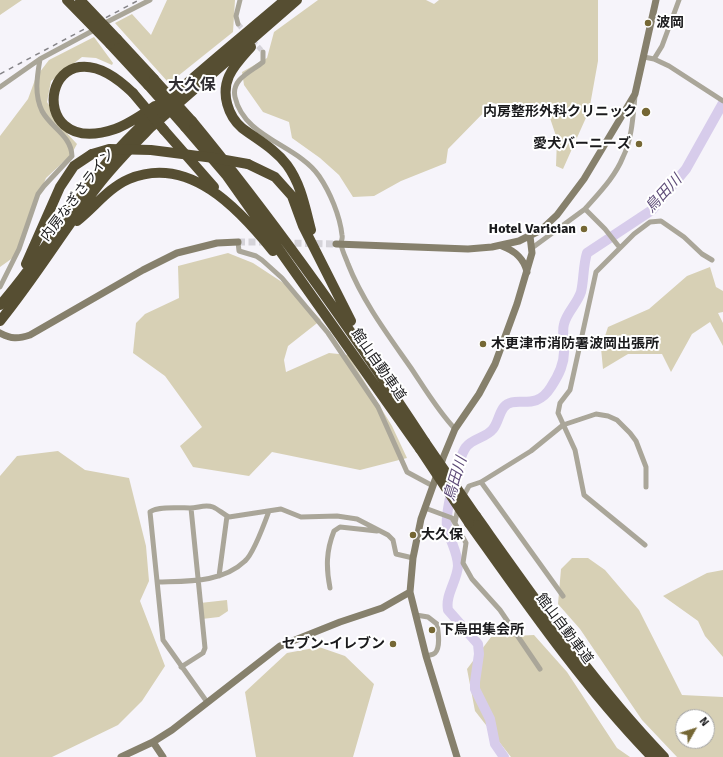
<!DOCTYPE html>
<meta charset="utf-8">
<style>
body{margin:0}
#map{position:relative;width:723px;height:757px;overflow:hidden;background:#f6f4fa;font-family:Signika,sans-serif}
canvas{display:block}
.north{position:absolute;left:675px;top:709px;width:40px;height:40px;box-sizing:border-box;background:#fff;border:1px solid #a3a3a4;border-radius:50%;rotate:51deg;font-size:11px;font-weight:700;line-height:16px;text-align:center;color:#1a1a1c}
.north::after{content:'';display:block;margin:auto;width:14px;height:18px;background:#756734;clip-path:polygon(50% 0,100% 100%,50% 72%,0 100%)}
</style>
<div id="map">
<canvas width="723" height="757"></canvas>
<div class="north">N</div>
</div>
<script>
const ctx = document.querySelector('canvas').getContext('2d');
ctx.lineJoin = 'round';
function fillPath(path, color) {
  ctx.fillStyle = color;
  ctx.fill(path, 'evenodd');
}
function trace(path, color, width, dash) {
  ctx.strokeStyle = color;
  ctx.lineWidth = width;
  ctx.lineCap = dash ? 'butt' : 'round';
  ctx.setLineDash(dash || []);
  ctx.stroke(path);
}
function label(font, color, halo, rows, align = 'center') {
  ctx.font = font + ' Signika,"Noto Sans JP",sans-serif';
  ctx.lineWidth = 4;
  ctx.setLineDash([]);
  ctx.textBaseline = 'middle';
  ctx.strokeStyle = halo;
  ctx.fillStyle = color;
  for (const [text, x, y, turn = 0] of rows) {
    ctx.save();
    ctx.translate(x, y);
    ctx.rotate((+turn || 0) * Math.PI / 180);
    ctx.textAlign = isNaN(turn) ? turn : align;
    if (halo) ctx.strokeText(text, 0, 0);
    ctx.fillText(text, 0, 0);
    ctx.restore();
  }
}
fillPath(new Path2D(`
 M0,0H22L0,15Z
 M167,0H235L233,32L173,80L167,81L115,23L132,14L151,35Z
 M318,0H426L434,4L439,0H598V61L589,111L563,169L556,166L557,139L548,112L521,111L493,103L448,149L446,163L401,181L374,196L353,197L339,175L320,158L292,138L289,122L263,112L244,85L242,72L267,58L274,32Z
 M94,37L113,63L112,65L96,58L82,57L51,81L47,102L64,130L77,144L71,155L46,178L14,257L0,267V136L28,99L36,77L49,60Z
 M228,253L253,263L291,288L321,320L288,346L284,360L286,372L329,353L348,355L392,426L407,458L360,470L272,452L249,476L193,467L180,446L202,427L165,376L133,353L136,323L145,314L179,298L178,266Z
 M710,267L716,287L723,291V312L718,313L723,323V346L710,322L692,334L671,372L662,354H628L603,369L601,348L608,327L649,309L687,276Z
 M58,451L85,470L129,478L146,546L149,581L140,601L165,666L142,701L118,725L52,757H0V476L17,456Z
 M572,558H588L605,570L639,610L682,695L723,697V757H677L642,720L580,629L558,604L561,569ZM683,717H707V741H683Z
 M723,570V657L705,636L698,621L663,596L707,573Z
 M227,600L228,611L219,617L202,619L200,603Z
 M534,635L567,672L617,748L630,757H511L475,711L467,669L491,637Z
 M319,647L345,656L374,684L353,757H256L245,692L287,653Z`), '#d7d0b5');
trace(new Path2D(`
 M504,757L495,744L490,719L475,689V682L479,654L478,644L448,610C445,595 457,581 458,566C458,552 449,540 447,526C445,513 458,458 466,447C473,438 486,438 493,429C498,423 499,413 504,407C515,394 535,413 551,387C559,375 565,363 564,348C564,340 562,331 564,324C567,312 577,304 581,292C584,279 583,266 587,253L652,210L686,169L723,103`), '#d7cceb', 10);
trace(new Path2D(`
 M238,24L263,52`), '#d5d3d9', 5, [5, 2.5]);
trace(new Path2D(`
 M238,242H268
 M284,243L336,244`), '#d5d3d9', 7, [7, 3.5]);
trace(new Path2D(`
 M103,24L150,0
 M238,24L236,16L240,0
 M263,52V62C251,72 231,79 235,97C244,138 298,145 319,176C330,192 340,216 342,235C343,238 341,241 341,244C342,251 346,258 348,264C363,302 388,335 411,368C425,389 438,411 455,429
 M644,57L654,59L662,46L679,0
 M654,59L669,66L723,101
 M0,87L40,59L96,29
 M585,209C599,193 615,177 623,157C632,139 633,116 635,96
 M238,242L239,251L256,256L262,260L282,278L328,333L378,407L407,472L433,486
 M532,248L585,209L605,229L620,248
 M0,287L19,249L38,194L44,186L72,156C71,135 51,128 42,111C34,94 37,77 40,59
 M481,482L563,596
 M463,497L469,486L481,482L531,451L563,425L596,414L608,416L617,420L630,433L636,441L646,467V487
 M425,508L452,518L466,543L463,563L472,579L500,610L540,669
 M455,523L458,508
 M645,545L584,495L575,450L558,413L560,403L570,390L596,272L634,234L650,222L661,221L684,237L702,254L712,260
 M219,576L227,516
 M158,582C187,581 222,583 245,561C253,554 265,522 269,511
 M330,588C326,568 326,551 334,531L340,527L377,531
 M416,615L428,617L437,624C438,631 441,647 435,653C433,655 429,655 426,656
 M181,667L203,653L205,648L191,508
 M207,702L163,640L150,512C157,506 181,508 190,508C198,508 205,504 213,507C218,509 223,514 229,517L281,509L301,517L337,516L357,519L388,535L393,540L396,554L413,558`), '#aaa699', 5);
trace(new Path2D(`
 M336,244L468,249L492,247L519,241L541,230L557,215L584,179L635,94L656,0
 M502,246C515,251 524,258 527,272
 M0,333C11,339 18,339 30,335L143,270L177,253L217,243L238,242
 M153,742L163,757
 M121,757L153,742L172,730L280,646L340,622L382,608L410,592
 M457,757L426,656L410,592L413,558L421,519L443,458L455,429L479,394L495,364L517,304L532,253L530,236`), '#86806c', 7);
trace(new Path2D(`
 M117,39L154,79
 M110,44L148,85
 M251,47C243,56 234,65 229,76C221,94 228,116 242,128C258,140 275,149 287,165C301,184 305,207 311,230
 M133,93C45,7 18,162 115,129C129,124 143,114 155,106
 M192,121C276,223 352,331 425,442
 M185,127L227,176L420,449
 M164,130L214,187
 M248,164L275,177L292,196L303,226L351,321
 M77,221C94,208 108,188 129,179C189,154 239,209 273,251
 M26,264L60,187L74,166L92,154
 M0,305C46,254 78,191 126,141C175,90 231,46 285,0
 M0,321C35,278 63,231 97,187C113,166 132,147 150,128L297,0
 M476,516C535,599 593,683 664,757
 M469,523C526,603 583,686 652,757`), '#564e32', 10);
trace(new Path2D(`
 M0,74L139,0`), '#858488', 1.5, [5, 5]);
trace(new Path2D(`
 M67,0L110,44
 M80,0L117,39
 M154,79L192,121
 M148,85L185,127
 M133,93L164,130
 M92,154L109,149L151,150L214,158L248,164
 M425,442L476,516
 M420,449L469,523`), '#564e32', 10);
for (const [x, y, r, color] of [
 [648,23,4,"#756734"],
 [646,112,5,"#756734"],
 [639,144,4,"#756734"],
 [584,229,4,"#756734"],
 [483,344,4,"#756734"],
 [413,535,4,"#756734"],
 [432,630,4,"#756734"],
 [393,644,4,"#756734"]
]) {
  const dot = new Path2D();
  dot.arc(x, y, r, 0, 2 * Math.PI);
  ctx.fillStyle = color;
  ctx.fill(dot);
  trace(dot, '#fff', 1.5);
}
label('bold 14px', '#1a1a1c', '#fff', [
 ["波岡",656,23],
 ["内房整形外科クリニック",637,112,"right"],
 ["愛犬バーニーズ",631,144,"right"],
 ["Hotel Varician",576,229,"right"],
 ["木更津市消防署波岡出張所",491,344],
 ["大久保",421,535],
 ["下烏田集会所",440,630],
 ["セブン-イレブン",385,644,"right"]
], 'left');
label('14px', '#1a1a1c', '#fff', [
 ["内房なぎさライン",78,195,-53],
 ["館山自動車道",378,365,55],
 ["館山自動車道",564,629,53]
]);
label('italic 15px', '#5e4c78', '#fff', [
 ["鳥田川",664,194,-47],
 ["鳥田川",456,479,-73]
]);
label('bold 16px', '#312f33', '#fff', [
 ["大久保",192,86]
]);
</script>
